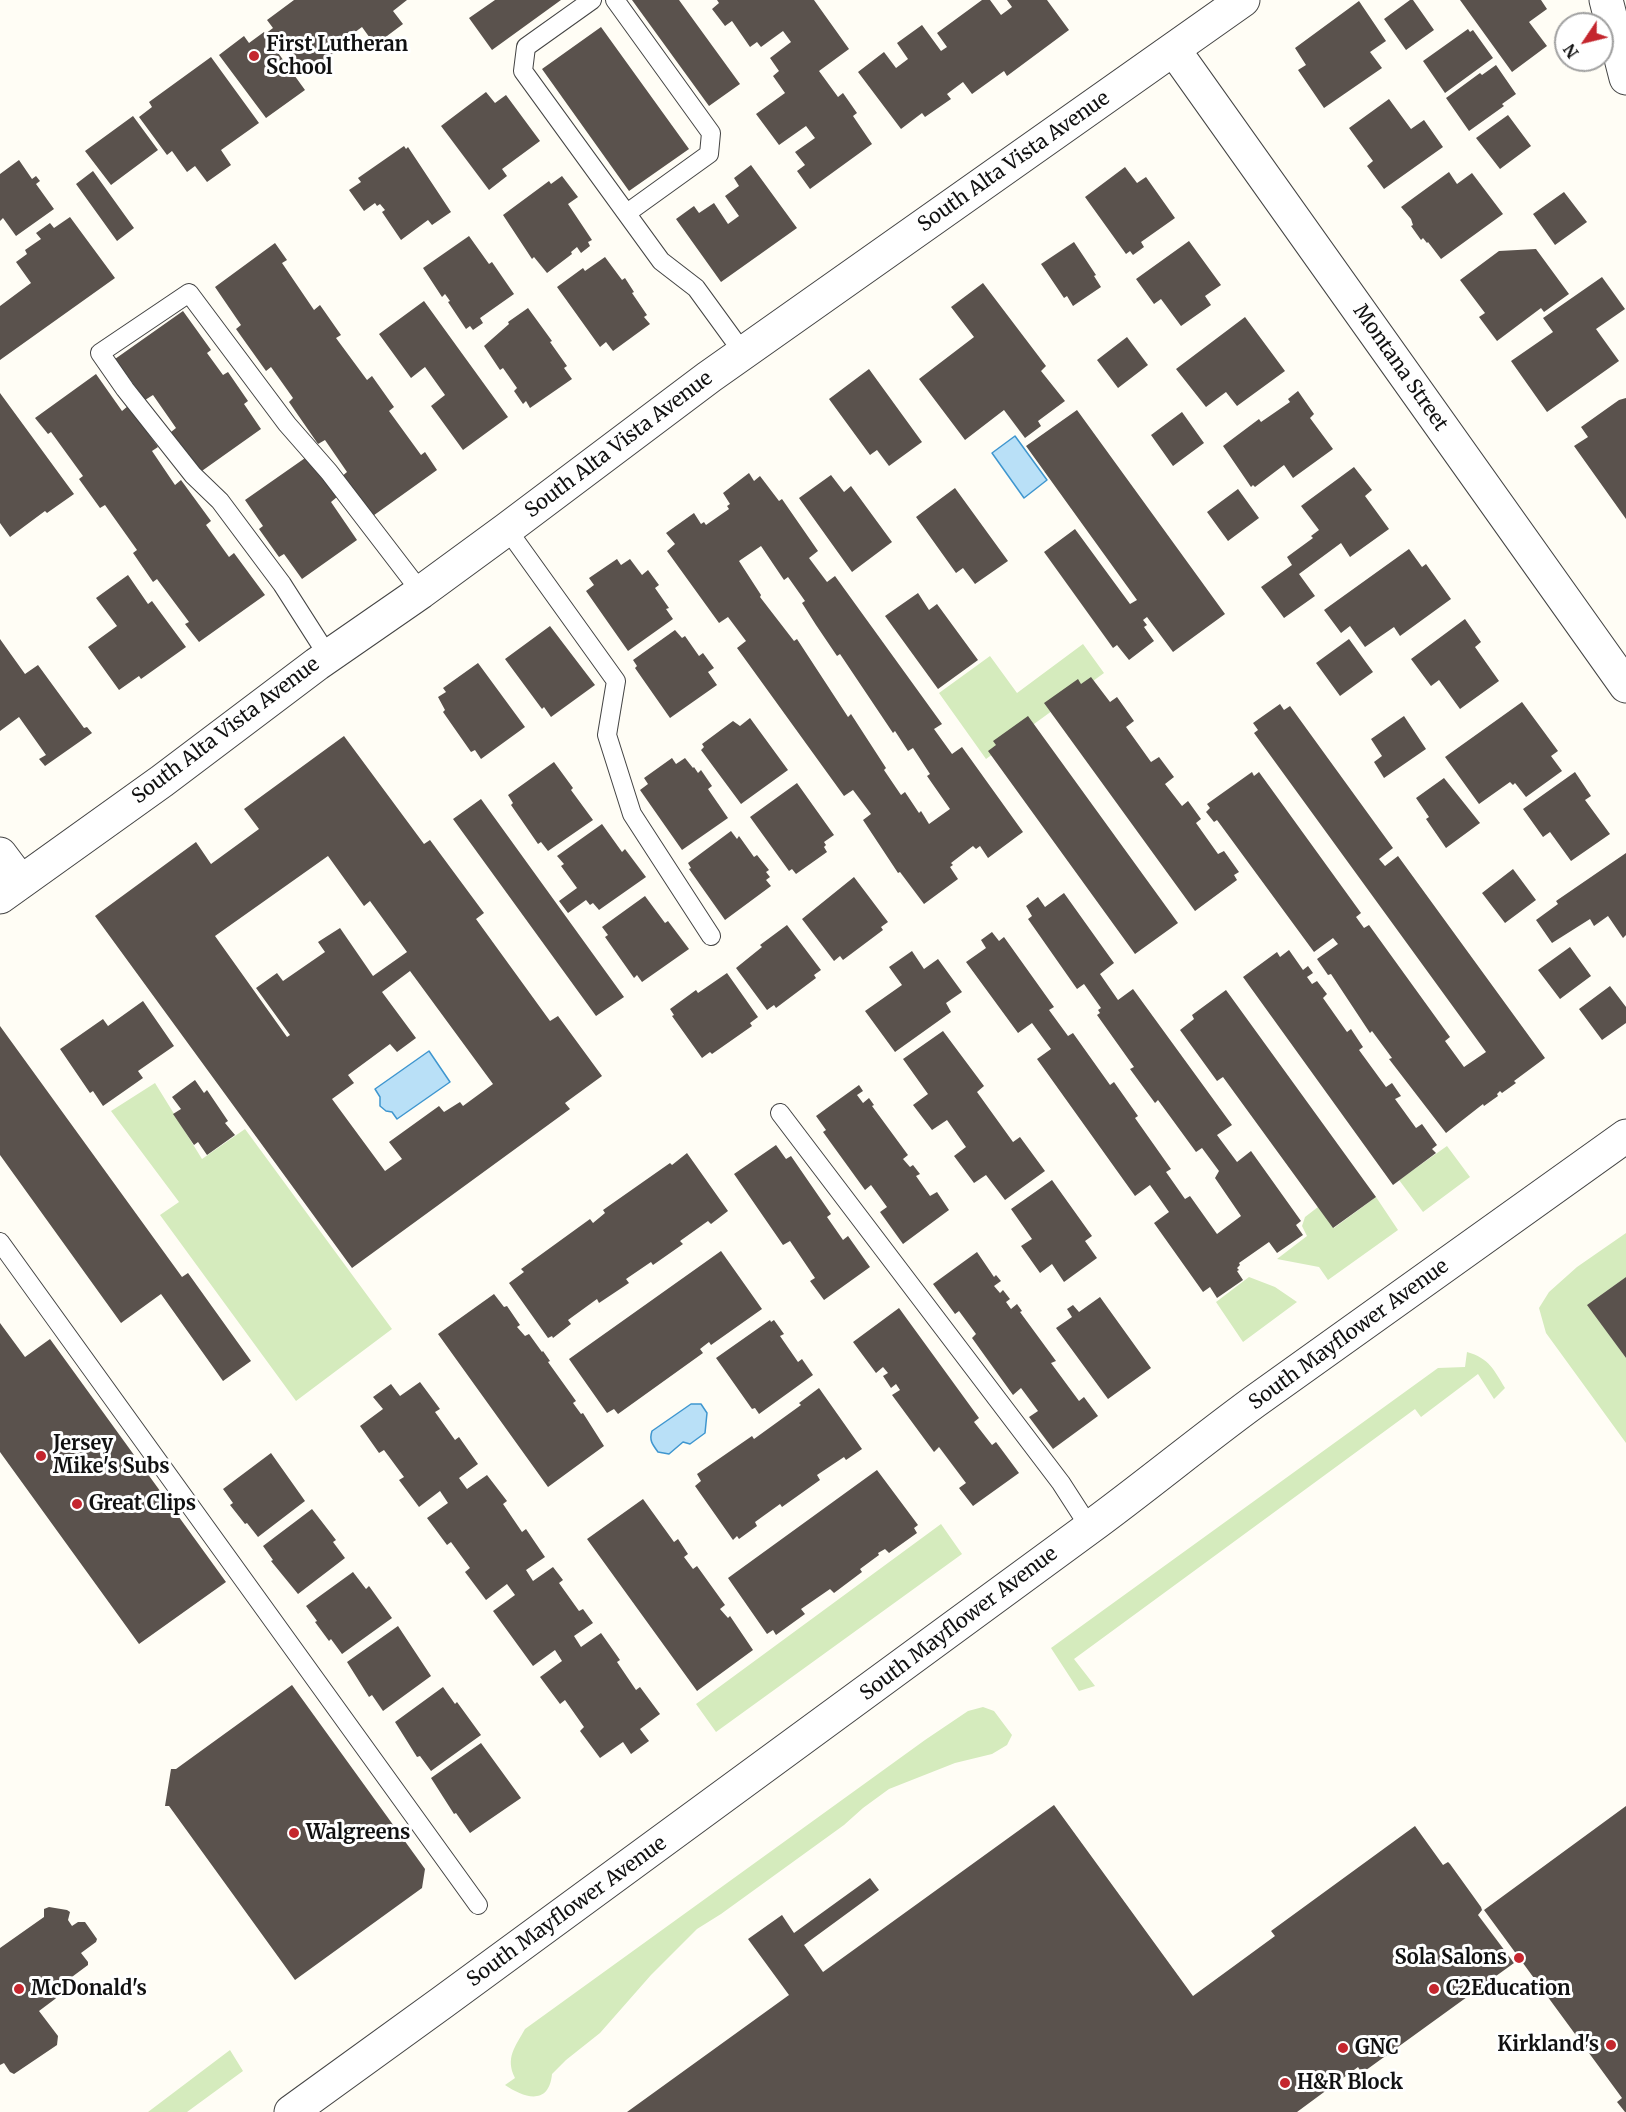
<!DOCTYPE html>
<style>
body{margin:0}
#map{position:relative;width:1626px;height:2112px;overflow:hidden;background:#fffdf5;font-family:Merriweather,serif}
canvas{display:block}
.north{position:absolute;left:1554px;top:12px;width:60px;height:60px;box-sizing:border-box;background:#fff;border:2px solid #a0a0a0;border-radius:50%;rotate:235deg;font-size:16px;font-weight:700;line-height:24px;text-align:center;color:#111}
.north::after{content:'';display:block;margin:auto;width:21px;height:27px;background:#c4262e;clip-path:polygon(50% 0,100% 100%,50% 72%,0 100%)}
</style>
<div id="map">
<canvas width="1626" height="2112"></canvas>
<div class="north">N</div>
</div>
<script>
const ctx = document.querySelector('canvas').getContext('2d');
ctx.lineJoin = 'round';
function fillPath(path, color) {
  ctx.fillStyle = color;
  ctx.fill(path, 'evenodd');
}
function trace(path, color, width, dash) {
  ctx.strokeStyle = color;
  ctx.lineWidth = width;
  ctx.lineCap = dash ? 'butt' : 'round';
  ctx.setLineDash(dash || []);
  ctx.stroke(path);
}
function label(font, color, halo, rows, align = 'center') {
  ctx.font = font + ' Merriweather,serif';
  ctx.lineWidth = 6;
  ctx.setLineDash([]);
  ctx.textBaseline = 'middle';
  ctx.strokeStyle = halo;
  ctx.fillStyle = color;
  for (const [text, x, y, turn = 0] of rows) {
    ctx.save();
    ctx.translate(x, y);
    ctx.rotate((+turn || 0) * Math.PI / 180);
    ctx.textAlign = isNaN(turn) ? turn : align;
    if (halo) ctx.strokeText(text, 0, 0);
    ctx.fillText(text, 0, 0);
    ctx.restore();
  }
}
fillPath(new Path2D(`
 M1083,644L1104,673L986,759L939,693L990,656L1017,693Z
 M155,1083L202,1159L245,1129L392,1329L296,1401L160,1215L179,1202L111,1111Z
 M1447,1146L1470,1177L1423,1212L1399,1180Z
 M1376,1197L1398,1230L1328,1280L1319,1267L1277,1259L1307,1236L1302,1226L1305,1217L1318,1207L1334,1228Z
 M1626,1233V1277L1588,1305L1626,1358V1443L1546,1333L1539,1308L1549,1292L1577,1267Z
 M1249,1277L1275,1287L1297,1302L1243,1342L1216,1302Z
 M1467,1352C1489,1358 1494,1370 1505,1388L1494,1399L1478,1374L1421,1417L1415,1409L1074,1659L1095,1686L1079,1691L1051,1648L1438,1368L1465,1367Z
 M941,1524L962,1554L716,1732L696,1704Z
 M983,1707L994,1711L1012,1735L1007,1745L992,1754L955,1763L889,1789L863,1808L844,1825L721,1914L697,1929L651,1975L600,2033L566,2060L552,2074C549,2106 524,2098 505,2085L515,2078C505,2058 515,2047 525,2029L925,1740L968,1711Z
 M230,2050L243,2071L187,2112H148Z`), '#d5ebbd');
const water = new Path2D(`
 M1015,436L1047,480L1024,498L992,453Z
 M429,1051L450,1082L397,1119L392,1112L386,1111L380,1106V1097L375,1089Z
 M691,1404H701L707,1413L705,1433L690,1444L683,1442L669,1454L658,1452C652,1444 649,1440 652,1431Z`);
fillPath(water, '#b9e0f7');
trace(water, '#3f96cf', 1.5);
fillPath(new Path2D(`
 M294,0H407L393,11L403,24L375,45L362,27L333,48L335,52L307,73L285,44L276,50L305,90L266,118L219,55L244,36L249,43L264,32L265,34L273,28L267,20Z
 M495,0H561L492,50L469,18Z
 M632,0H679L740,84L709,106Z
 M717,0H814L849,49L819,71L838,97L843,93L857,113L853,116L872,144L810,189L797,171L805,165L795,152L815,138L806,126L779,145L756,114L785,93L773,76L779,71L770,58L791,42L783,31L761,47L757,42L750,47L732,21L725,26L712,9L719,3Z
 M982,0H990L1001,15L1012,7L1007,0H1047L1069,30L1007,76L1004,71L972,94L963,82L947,94L951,99L925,117L922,113L901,129L858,72L884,52L896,68L908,59L897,43L922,25L941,51L947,47L937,33Z
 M1410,0H1413L1434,30L1406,50L1384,19Z
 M1460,0H1541L1547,9L1529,22L1547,46L1512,72Z
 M1359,1L1386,41L1370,52L1382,68L1324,108L1298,70L1306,65L1295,48Z
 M601,27L689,149L629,191L542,69Z
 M1468,29L1470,32L1473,30L1493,58L1445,93L1423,61Z
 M211,57L259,123L221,150L231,165L207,182L195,166L187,172L172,151L167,155L139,117L152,107L149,102Z
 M1496,65L1516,94L1502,104L1504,106L1469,131L1446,98L1480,73L1482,75Z
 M486,92L495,103L506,95L540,141L502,169L507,176L489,190L441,126Z
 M1389,99L1411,129L1424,120L1443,147L1384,189L1367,166L1373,161L1349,128Z
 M1508,115L1531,146L1500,169L1476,138Z
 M133,116L158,150L111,185L85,151Z
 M404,146L406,149L408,147L451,212L432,225L428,220L401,240L382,212L385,210L380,204L377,206L375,203L364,211L349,190L361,182L358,178Z
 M19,160L32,179L36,176L40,181L36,184L54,209L16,236L3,218L0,221V174Z
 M751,165L797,228L721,282L676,219L694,206L699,213L714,203L728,224L739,216L725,196L739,186L734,178Z
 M1125,167L1137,183L1146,177L1175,218L1141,242L1144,247L1133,255L1130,251L1126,254L1085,197Z
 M93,171L134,228L117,241L76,184Z
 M1449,172L1457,184L1472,173L1503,214L1441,259L1428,242L1427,243L1423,238L1421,240L1411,226L1413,225L1411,219L1401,207Z
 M562,176L578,197L568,204L592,240L588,242L590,246L581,253L577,247L571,252L572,254L547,273L534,257L532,259L503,215L549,181L551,184Z
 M1564,192L1587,222L1555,245L1533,214Z
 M70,217L115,278L0,360V306L31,283L16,262L27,254L25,250L41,239L36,233L50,223L54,228Z
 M469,236L489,264L492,262L514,294L480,318L483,323L473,330L470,326L466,329L448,302L450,301L445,294L442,297L423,268Z
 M1189,241L1221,285L1205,296L1211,305L1181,326L1161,299L1154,304L1136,279Z
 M1074,242L1096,275L1094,276L1101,287L1073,306L1067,296L1064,298L1041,264Z
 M275,243L287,260L282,263L314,310L320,305L341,335L336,338L367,380L372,376L394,407L389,411L421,455L425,452L437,470L370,518L341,477L347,472L325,440L318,444L289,402L293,398L271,367L266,371L236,329L241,325L215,287Z
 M1536,249L1569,294L1544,312L1541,308L1497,341L1479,317L1485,313L1460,280L1499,251Z
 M605,257L622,280L625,278L634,292L632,293L647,315L644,317L650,324L613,351L606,342L600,347L557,287L583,268L585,271Z
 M1602,277L1625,309L1596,329L1619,361L1547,412L1511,361L1553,332L1543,318Z
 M983,283L1046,366L1041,371L1065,401L1038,421L1041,426L1025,438L1004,410L965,440L919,379L974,337L951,307Z
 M424,301L508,417L463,450L431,406L445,395L425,367L411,378L379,334Z
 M528,308L552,341L550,342L567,366L564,368L572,379L530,408L526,401L523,404L514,391L517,388L503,368L500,370L484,346L509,324L508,322Z
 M183,311L211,350L207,353L223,375L228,372L248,401L244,404L261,429L199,473L171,432L176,428L153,395L145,400L115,359Z
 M1245,317L1285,371L1237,406L1226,392L1206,407L1176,369Z
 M1127,337L1148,365L1118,388L1097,360Z
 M869,369L922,442L889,466L877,450L870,455L829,399Z
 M96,374L122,411L128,406L158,447L152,451L175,485L181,480L211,521L206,525L229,557L234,553L265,595L199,642L185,624L189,622L157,579L153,582L133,553L137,550L105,505L100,508L79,479L83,476L51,432L48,434L35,418Z
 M1298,391L1314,414L1310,418L1333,449L1293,478L1284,465L1255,487L1253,485L1251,487L1223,446L1259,419L1261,422L1290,402L1288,399Z
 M0,393L74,494L47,513L45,511L10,537L0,523Z
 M1626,398V519L1574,446L1588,437L1581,427L1619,400Z
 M1077,410L1225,614L1173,652L1147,617L1143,620L1147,625L1144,627L1154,641L1129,660L1117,645L1113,648L1044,552L1075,529L1130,604L1137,600L1026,446Z
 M1182,412L1204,443L1173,466L1151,435Z
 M308,456L337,497L331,502L357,540L302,579L284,554L279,557L259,529L263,526L245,500Z
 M1354,467L1372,490L1365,496L1389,529L1350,557L1341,543L1299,574L1315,596L1284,618L1261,587L1292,565L1287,557L1313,538L1311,536L1319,530L1301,506Z
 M749,473L754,481L760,476L779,501L782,499L818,551L809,558L827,582L835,576L942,724L934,729L952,754L962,747L1023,832L988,858L980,846L976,849L973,846L951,863L953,865L950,867L958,879L924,904L900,872L898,873L863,820L871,814L853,790L844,796L737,648L746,641L728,617L719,623L667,551L675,544L666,533L694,513L701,524L704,522L706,525L729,509L727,506L730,504L723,493ZM761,546L784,580L788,577L805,601L802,603L816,625L837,656L840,654L893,733L895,731L908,751L913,748L930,774L927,776L950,809L929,824L921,811L919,813L905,792L901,795L884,770L886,768L851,714L848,717L797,639L794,641L760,597L761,595L739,561Z
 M831,475L844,492L851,486L892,542L852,572L799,498Z
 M955,488L1008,561L975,584L963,568L956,573L916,517Z
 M1238,489L1259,518L1228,541L1207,512Z
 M1409,549L1422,567L1426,564L1451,599L1400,636L1394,627L1365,647L1350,626L1341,633L1324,610Z
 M617,559L621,565L630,559L642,575L648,570L659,585L655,588L669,608L666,609L673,619L628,651L586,591L594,585L589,578Z
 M128,575L148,604L152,601L186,647L141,679L139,676L119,690L88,647L117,626L96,598Z
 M918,593L929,610L937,604L978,660L938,689L885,616Z
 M1465,619L1481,642L1475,647L1499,681L1460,709L1439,680L1431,686L1411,659Z
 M550,626L595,685L551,717L544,707L542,709L505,659Z
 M675,630L682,638L685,636L699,656L703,653L714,668L708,672L717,685L670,718L635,668L637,666L633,660Z
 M0,639L25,674L38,665L84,728L87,727L92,733L45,766L39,759L46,755L19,717L0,731Z
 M1349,639L1373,672L1340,696L1316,663Z
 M478,663L525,727L481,759L475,750L471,752L443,712L445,710L438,697L446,692L443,688Z
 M1091,677L1110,702L1117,697L1134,721L1126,727L1151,762L1159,757L1174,777L1165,784L1182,806L1188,801L1201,819L1196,823L1218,854L1224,851L1239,872L1234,875L1237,880L1195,911L1044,703L1078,679L1081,684Z
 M1522,702L1558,751L1551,756L1562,771L1526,797L1515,783L1513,785L1510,782L1479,804L1445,757Z
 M1280,704L1284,710L1290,706L1393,848L1379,859L1385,866L1398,856L1545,1058L1514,1081L1516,1083L1502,1093L1500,1091L1497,1094L1498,1096L1484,1106L1483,1104L1446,1133L1389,1059L1392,1058L1372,1031L1370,1033L1331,974L1328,975L1317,959L1338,944L1333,938L1314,952L1217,820L1214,822L1206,812L1210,808L1207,804L1252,772L1254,776L1259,772L1361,913L1356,917L1364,928L1369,925L1450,1037L1445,1041L1464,1067L1486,1052L1254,733L1258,730L1253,723Z
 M1028,716L1178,923L1135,954L988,751L996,745L993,741Z
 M1404,716L1426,749L1384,778L1374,762L1382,756L1371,739Z
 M750,718L788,770L741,804L701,750L704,747L702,744L733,721L740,726Z
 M344,736L424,844L430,840L484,913L476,919L550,1021L558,1016L602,1076L565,1103L570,1109L352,1268L95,916L196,842L211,864L259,829L244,809ZM328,856L364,906L370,901L407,952L373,976L340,928L318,942L325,952L283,981L277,973L256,988L290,1035L287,1037L215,936ZM410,971L493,1084L463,1106L460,1102L444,1112L439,1106L389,1142L402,1159L385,1171L332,1099L354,1083L348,1075L390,1044L397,1052L416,1038L382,992Z
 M672,758L676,764L685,758L693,768L694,767L698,773L701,770L712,786L708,789L728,818L682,850L640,790L648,784L644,778Z
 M554,762L573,788L571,790L593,820L548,851L541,842L538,844L511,805L513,803L508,795Z
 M1575,772L1591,796L1585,800L1610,834L1571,861L1550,832L1543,837L1523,809Z
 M1444,778L1480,823L1446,848L1426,819L1429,817L1416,798Z
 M797,783L834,835L824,842L826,845L824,847L827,852L796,874L792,869L789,871L750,817Z
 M481,799L624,997L596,1016L453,819Z
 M602,824L622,852L625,849L646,877L599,910L593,903L590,905L586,900L568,913L559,901L577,888L561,866L564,864L557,856Z
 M731,831L737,839L739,836L754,857L757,855L769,870L766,872L770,877L766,880L771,886L725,920L689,869L691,868L688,863Z
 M1626,853V935L1623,938L1608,916L1594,926L1590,919L1552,943L1536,920L1558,904L1556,901Z
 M1513,869L1536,900L1505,923L1482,893Z
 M854,877L888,922L881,927L883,930L843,960L840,956L834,961L802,919Z
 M1064,893L1114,963L1100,974L1118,1000L1133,989L1232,1125L1217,1135L1237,1162L1251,1151L1301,1221L1296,1225L1303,1235L1277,1253L1269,1242L1239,1263L1240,1265L1237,1268L1239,1270L1237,1271L1243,1280L1217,1298L1210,1287L1203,1292L1154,1223L1169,1212L1150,1185L1135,1196L1037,1059L1051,1049L1032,1023L1018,1033L966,962L986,948L981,940L992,932L999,941L1004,937L1054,1007L1049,1010L1068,1036L1073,1033L1110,1085L1114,1082L1138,1116L1135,1118L1171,1169L1166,1172L1185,1199L1190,1196L1217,1234L1241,1216L1215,1178L1219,1171L1202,1148L1196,1152L1158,1100L1155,1103L1130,1069L1134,1067L1097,1015L1100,1013L1098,1010L1101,1008L1084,984L1077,989L1028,919L1032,916L1026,906L1038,897L1045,907Z
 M645,896L665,923L668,921L689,949L642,982L637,975L634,978L605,937L608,935L602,927Z
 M787,925L821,970L814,975L816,978L776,1008L774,1005L767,1010L736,968L762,947L760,945Z
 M1570,947L1591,976L1560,999L1538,970Z
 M1289,950L1303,970L1308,966L1313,973L1307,977L1312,984L1317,981L1327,994L1323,998L1347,1032L1351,1029L1363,1047L1359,1050L1386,1087L1392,1083L1401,1096L1395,1099L1416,1128L1422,1124L1437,1145L1432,1149L1436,1153L1393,1185L1243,977L1277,952L1280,957Z
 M912,951L924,969L938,959L962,992L946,1003L951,1012L895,1052L865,1011L902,985L889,967Z
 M727,973L758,1017L750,1023L752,1026L712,1054L710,1052L702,1058L672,1016L674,1015L670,1009L696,990L698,993Z
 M1610,986L1626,1007V1023L1602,1040L1579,1009Z
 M1226,990L1376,1197L1333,1228L1223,1077L1217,1081L1180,1030L1194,1019L1192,1015Z
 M143,1001L174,1046L138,1071L143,1078L103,1106L93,1091L90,1093L60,1049L103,1019L108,1026Z
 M0,1026L182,1277L188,1273L251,1361L223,1381L161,1294L121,1323L0,1155Z
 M943,1031L984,1086L977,1092L1013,1142L1020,1137L1045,1171L1005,1200L986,1175L974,1183L954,1156L966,1147L947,1120L932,1130L913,1105L928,1094L903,1059Z
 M195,1080L204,1093L207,1090L228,1121L225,1123L235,1135L207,1155L198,1142L194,1145L173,1114L181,1109L172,1097Z
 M859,1085L863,1091L857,1095L863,1103L869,1098L874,1105L872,1106L908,1155L903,1159L910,1167L913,1165L920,1174L916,1176L930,1196L937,1192L949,1210L903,1244L880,1212L887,1207L871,1185L865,1190L823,1132L826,1130L816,1116Z
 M776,1145L786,1159L791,1156L831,1214L827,1217L843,1240L848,1236L870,1267L824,1300L810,1281L815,1278L790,1241L783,1245L734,1174Z
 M687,1153L728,1211L711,1224L708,1221L680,1241L683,1244L653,1265L651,1262L626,1279L629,1283L599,1303L597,1299L568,1320L571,1324L553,1338L552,1336L548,1338L509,1283L524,1272L521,1269L590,1219L593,1223L605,1213L603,1210L670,1163L672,1165Z
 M1052,1180L1092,1236L1085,1241L1097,1258L1064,1282L1052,1264L1040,1273L1021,1246L1032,1239L1011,1209Z
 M721,1251L762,1309L711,1345L709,1342L700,1349L703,1353L618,1414L614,1409L607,1413L569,1359Z
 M977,1252L994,1277L996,1275L1001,1281L994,1286L1000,1293L1003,1290L1010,1299L1006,1302L1011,1309L1017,1304L1022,1311L1020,1312L1056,1361L1051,1363L1079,1401L1084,1397L1098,1416L1053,1449L1029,1417L1038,1411L1021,1388L1013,1395L972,1338L976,1334L959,1311L955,1314L933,1284Z
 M1626,1277V1358L1587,1305Z
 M494,1294L504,1307L507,1306L520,1325L517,1327L525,1336L529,1334L542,1352L543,1351L550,1361L548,1362L576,1401L573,1403L581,1414L583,1413L604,1446L548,1487L438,1334Z
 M1100,1297L1151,1368L1108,1399L1056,1328L1072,1317L1067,1309L1073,1305L1079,1312Z
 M899,1308L979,1418L974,1422L992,1445L996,1442L1019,1473L973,1506L959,1488L966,1483L939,1447L934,1452L892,1395L900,1390L896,1384L891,1388L883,1376L888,1373L883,1367L876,1373L853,1342Z
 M770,1320L771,1322L774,1320L784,1334L780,1336L798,1362L802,1359L813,1375L759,1414L755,1408L752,1409L716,1358Z
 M0,1323L25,1357L50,1339L226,1582L139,1644L0,1452Z
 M420,1382L440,1409L435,1412L455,1440L459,1437L478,1464L459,1478L467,1489L487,1475L507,1501L503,1504L522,1532L526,1529L545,1557L526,1570L533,1581L553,1567L563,1580L559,1583L579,1611L583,1609L593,1623L574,1636L581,1647L601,1633L620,1660L617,1662L636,1690L640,1687L660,1714L640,1729L649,1741L631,1754L623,1742L600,1758L580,1731L584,1727L565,1700L560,1704L540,1677L562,1661L555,1650L533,1666L493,1611L515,1595L507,1584L486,1600L465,1572L470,1568L451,1542L447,1545L427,1518L448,1503L440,1491L419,1507L399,1480L404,1477L384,1450L379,1453L360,1426L383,1409L373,1397L391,1384L400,1396Z
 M819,1388L862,1449L846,1460L844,1457L817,1475L820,1480L782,1507L780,1504L755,1522L757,1526L739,1539L737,1536L733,1540L695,1486L701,1481L697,1474L752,1436L754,1439L801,1405L799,1403Z
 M271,1453L305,1501L258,1537L247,1523L245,1524L230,1505L233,1503L223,1489Z
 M877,1470L918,1525L914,1528L917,1533L889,1553L885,1549L878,1553L879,1555L860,1569L862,1572L834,1593L830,1589L801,1609L805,1614L776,1635L773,1630L767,1634L728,1578Z
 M643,1499L674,1542L678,1539L688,1554L684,1557L693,1569L697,1566L725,1605L720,1609L728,1618L730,1616L753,1650L697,1691L587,1539Z
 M312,1509L336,1540L333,1542L345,1558L298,1594L271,1561L273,1560L263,1546Z
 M353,1572L366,1589L369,1586L392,1618L342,1654L331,1639L329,1641L315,1622L317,1621L306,1606Z
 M398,1626L431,1676L383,1711L372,1695L369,1697L347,1662Z
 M292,1685L425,1869L422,1888L295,1980L169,1806H165L171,1769H176Z
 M443,1687L455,1704L457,1702L481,1735L431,1771L420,1756L417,1757L395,1722Z
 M481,1743L521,1798L470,1833L456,1813L454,1814L431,1778Z
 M1054,1805L1193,1996L1275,1936L1271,1931L1415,1826L1443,1865L1448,1862L1450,1864L1481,1907L1482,1910L1478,1915L1514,1963L1362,2073L1358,2067L1297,2112H627L789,1995L748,1939L782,1915L794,1933L870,1878L879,1890L804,1945L823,1972Z
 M1626,1806V2112H1625L1617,2102L1622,2098L1484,1910Z
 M49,1907L67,1910L70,1912L68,1920L72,1926L78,1922H85L97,1939L96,1942L81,1953L88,1962V1965L53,1991L57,1997L55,1999L39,2011L58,2036L57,2045L14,2074L10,2072L4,2063L0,2065V1948L44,1917V1909Z`), '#5a524d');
const service = new Path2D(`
 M592,0L526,47L523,71L661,261L696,288L744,354
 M615,0L711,133L709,154L627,213
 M507,529L616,681L607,735L632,814L711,936
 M328,656L282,584L220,501L193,475L125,389L100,353L189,293L287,424L329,472L421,592
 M780,1113L1061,1483L1090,1528
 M0,1242L478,1905`);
const minor = new Path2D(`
 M1174,50L1626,686
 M0,854L21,882
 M0,897L162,781L317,664L421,592L507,529L709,377L1243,0`);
const tertiary = new Path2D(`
 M1606,0L1626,78
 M291,2112C558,1919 824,1725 1089,1528C1145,1487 1198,1443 1254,1402C1378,1313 1502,1225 1626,1136`);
trace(service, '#444', 20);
trace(minor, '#444', 35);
trace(tertiary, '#444', 35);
trace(service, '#fff', 18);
trace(minor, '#fff', 33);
trace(tertiary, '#fff', 33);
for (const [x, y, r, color] of [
 [254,56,6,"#c4262e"],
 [41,1456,6,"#c4262e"],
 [77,1504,6,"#c4262e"],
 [294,1833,6,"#c4262e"],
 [1519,1958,6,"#c4262e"],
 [19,1989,6,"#c4262e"],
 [1434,1989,6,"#c4262e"],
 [1611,2045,6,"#c4262e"],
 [1343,2048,6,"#c4262e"],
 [1285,2083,6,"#c4262e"]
]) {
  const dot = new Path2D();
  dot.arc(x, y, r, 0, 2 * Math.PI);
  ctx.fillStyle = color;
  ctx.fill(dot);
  trace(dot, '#fff', 2);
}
label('bold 20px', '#111', '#fff', [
 ["First Lutheran",266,45],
 ["School",266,68],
 ["Jersey",53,1444],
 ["Mike's Subs",53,1467],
 ["Great Clips",89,1504],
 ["Walgreens",306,1833],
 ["Sola Salons",1507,1958,"right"],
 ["McDonald's",31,1989],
 ["C2Education",1446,1989],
 ["Kirkland's",1599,2045,"right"],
 ["GNC",1355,2048],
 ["H&R Block",1297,2083]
], 'left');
label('20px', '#111', '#fff', [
 ["South Alta Vista Avenue",1014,162,-35],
 ["Montana Street",1400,368,55],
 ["South Alta Vista Avenue",619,445,-37],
 ["South Alta Vista Avenue",226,731,-37],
 ["South Mayflower Avenue",1349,1335,-36],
 ["South Mayflower Avenue",959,1624,-37],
 ["South Mayflower Avenue",567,1912,-36]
]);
</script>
